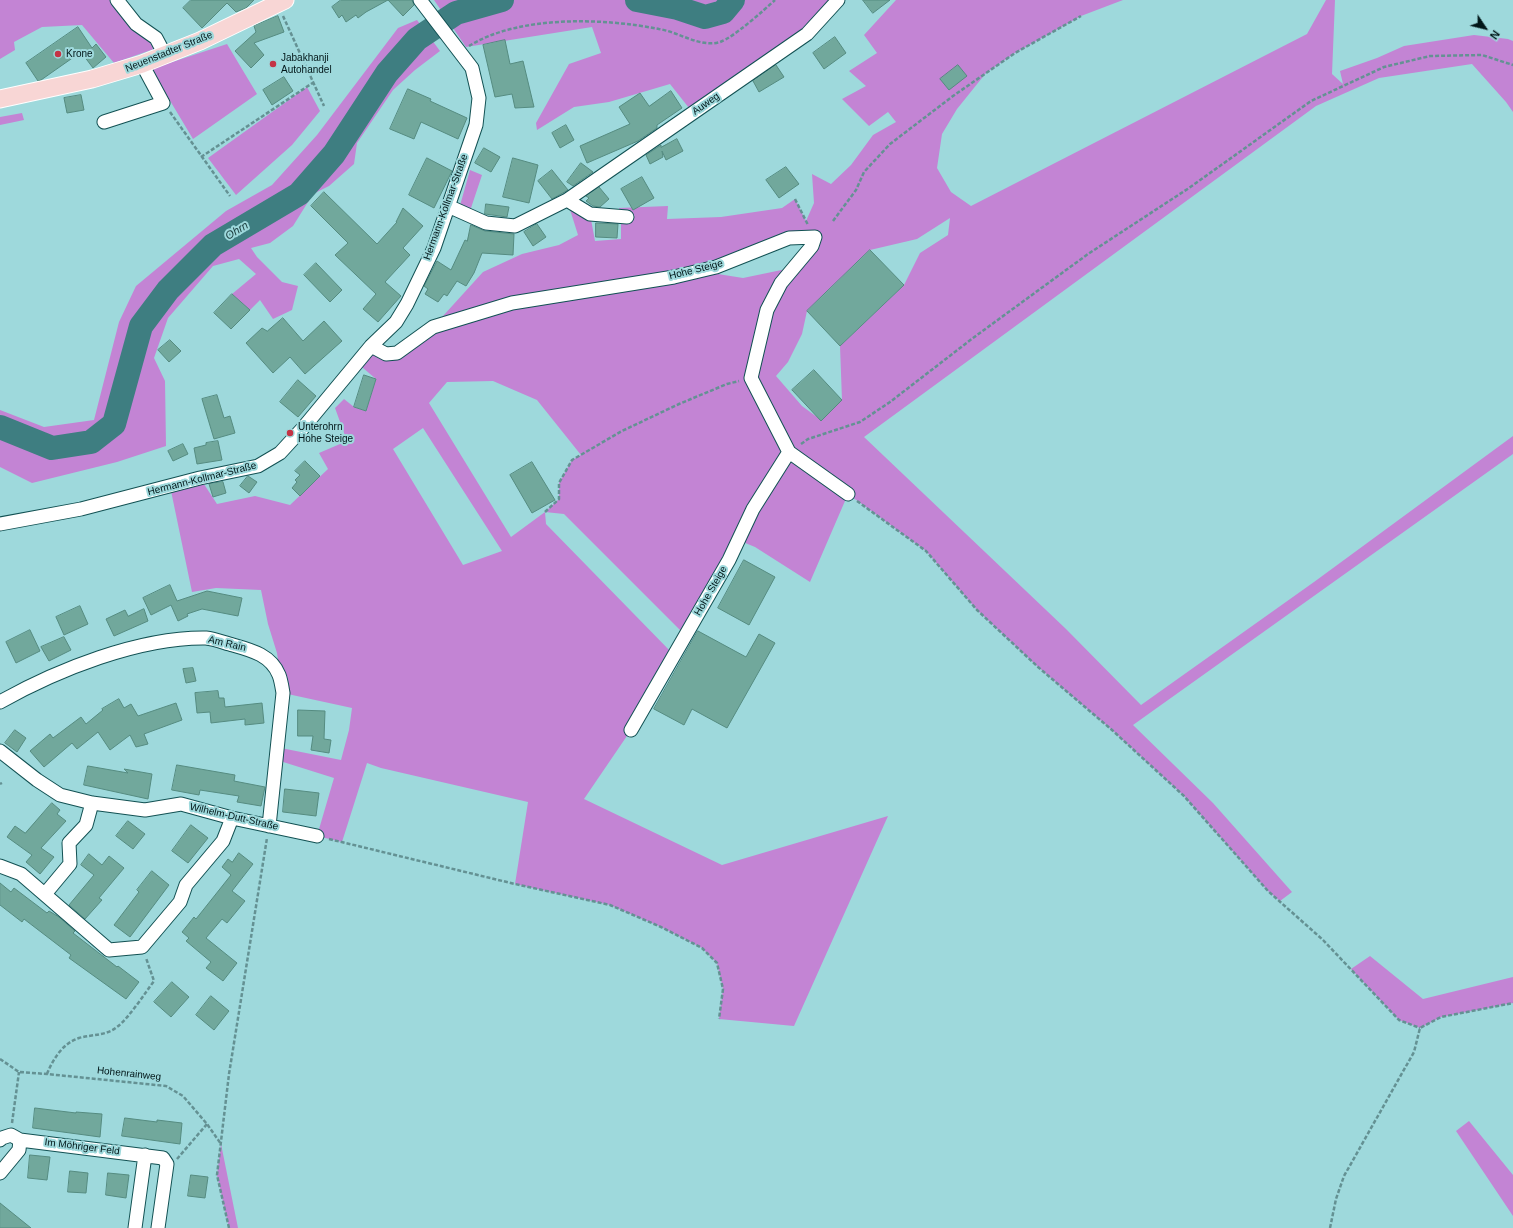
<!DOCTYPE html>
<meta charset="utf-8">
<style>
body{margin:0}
#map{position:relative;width:1513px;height:1228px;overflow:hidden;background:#9ed9dc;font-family:Helvetica,sans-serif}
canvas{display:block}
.north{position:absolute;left:1465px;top:8px;width:40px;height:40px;-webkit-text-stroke:3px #9ed9dc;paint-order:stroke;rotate:125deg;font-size:11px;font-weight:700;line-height:16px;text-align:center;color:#011618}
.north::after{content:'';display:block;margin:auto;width:14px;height:18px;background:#011618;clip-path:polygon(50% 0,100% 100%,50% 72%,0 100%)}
</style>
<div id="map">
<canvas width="1513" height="1228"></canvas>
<div class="north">N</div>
</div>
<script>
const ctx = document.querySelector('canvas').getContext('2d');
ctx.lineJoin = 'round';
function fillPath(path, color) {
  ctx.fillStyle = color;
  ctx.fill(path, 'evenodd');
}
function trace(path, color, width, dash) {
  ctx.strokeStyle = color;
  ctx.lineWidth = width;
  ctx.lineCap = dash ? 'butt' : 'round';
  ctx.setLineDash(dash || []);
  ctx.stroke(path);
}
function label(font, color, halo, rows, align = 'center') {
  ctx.font = font + ' Helvetica,sans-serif';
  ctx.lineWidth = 4;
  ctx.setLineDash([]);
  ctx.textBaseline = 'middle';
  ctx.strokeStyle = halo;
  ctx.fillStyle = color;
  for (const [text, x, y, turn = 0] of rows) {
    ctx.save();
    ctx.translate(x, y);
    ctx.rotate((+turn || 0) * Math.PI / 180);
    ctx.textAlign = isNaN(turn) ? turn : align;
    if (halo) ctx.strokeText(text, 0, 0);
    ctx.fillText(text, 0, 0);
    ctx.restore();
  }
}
fillPath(new Path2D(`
 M0,0H114L148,39L154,49L114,63L82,25L42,27L14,42L15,50L0,59Z
 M434,0H838L807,34L693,113L670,84L609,102L574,107L537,130L536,123L569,64L601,53L592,27L466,47Z
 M896,0H1123L1081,16L1015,53L986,73L957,109L942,134L937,168L951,192L971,206L1307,34L1326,0H1335L1332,74L1343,84L1340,71L1377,58L1404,46L1474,35L1508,39L1513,41V112L1506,102L1472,64L1379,78L1316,106L864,437L1066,629L1141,705L1314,582L1513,436V454L1133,725L1213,803L1292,892L1280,901L1268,891L1184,796L1112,730L1038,667L977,610L926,551L848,494L810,582L755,547L738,540L685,635L564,514L545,512L546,524L674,655L631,730L584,799L722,865L888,816L794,1026L719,1019L723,989L717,963L702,948L661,927L610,905L515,884L528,802L381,768L367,763L342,842L317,836L334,778L280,761L281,748L341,760L349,730L352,708L283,693L277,653L268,624L261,590L216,588L192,592L170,486L200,478L217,504L255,496L290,505L328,469L319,453L347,441L335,408L344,399L354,407L366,411L376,379L356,362L371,346L386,354L433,327L483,272L522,254L559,245L578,235L567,200L590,214L595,241L621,239V222L619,208L668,206L667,219L721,217L782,208L795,199L806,221L814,203L812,174L831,184L851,165L873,135L896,122L888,112L869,126L842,99L866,86L849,71L877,53L864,35ZM950,218L948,235L920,253L904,285L840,346L842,400L821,420L802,406L776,376L788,362L802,334L807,311L870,250L917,239ZM815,237L796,267L743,278L699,271ZM493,381L537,400L581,455L572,460L559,483V499L545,512L511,537L429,403L447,382ZM423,428L502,551L463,565L393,449Z
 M417,20L440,51L415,70L393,90L357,143L354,164L329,186L313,194L293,226L270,243L251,248L257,257L282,282L298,286L292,310L273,319L260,300L250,310L232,294L256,274L239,259L213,266L168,318L154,358L165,381L166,446L117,462L32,483L0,467V410L44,427L94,420L119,322L136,286L226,211L272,185L317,135L398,28Z
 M227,44L257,94L193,139L151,69Z
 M307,87L320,111L292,145L236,195L208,158Z
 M22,113L24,120L0,125V117Z
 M470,170L482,175L469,214L459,209Z
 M1370,956L1423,999L1513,977V1003L1441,1017L1420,1028L1399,1020L1351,969Z
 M1469,1121L1513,1175V1216L1456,1131Z
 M221,1144L238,1228H229L217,1175Z`), '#c384d4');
trace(new Path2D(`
 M637,0L678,8L705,17L723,12L733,0
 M0,427L52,448L91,442L114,424L141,326L168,290L213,245L299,194L334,154L387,73L417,39L456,13L502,0`), '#3e7e81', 24);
const building = new Path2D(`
 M191,0H254L246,8L236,12L227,3L202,28L183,8Z
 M341,0H412L414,5L403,16L388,0L366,12L358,18L356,15L346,22L342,15L339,18L332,7Z
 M863,0H890L873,13Z
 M278,16L284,32L254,43L264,55L251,68L235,51L256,32L254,26Z
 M78,27L92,48L96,44L106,57L93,68L81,52L41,80L38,81L26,63Z
 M835,37L846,53L824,69L813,53Z
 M505,40L510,64L523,61L534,107L515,108L512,94L495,97L483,45Z
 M776,65L784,77L759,92L753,81Z
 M958,65L967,76L949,90L940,79Z
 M284,77L293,91L272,105L263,90Z
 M408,89L431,99L430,101L467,118L458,139L421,122L414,139L390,129Z
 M671,91L682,108L657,125V128L638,141L587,163L580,146L630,124L619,107L640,93L649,106Z
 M81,95L84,110L67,113L64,98Z
 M566,125L574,140L560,148L552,133Z
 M677,139L683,151L666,160L662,151L663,157L650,164L646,155L661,145V147Z
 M484,148L500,157L491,172L475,163Z
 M427,158L452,171L434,208L409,195Z
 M513,158L538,165L529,203L503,197Z
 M581,163L593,172L573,186L567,182Z
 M786,167L799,184L779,198L766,180Z
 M552,170L568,190L552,199L538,181Z
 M642,177L654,198L633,210L621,189Z
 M599,187L609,199L600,207L593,206L586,201L589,198L586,196Z
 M324,192L377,244L397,222H396L403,208L423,226L403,248L410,255L385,282L401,296L378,322L363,309L376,294L335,255L348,243L311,206Z
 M486,204L509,207L507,217L485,214Z
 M596,223L618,224L617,238L596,237Z
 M537,224L546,237L533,246L524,232Z
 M471,225L485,231L514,234L513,255L482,253L474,273L466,286L457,281L447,296L444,294L438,302L425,294L428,289L424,286L437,261L451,270L465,240L467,241Z
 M870,250L904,285L840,346L807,311Z
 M316,263L342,290L330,302L304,275Z
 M232,294L250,310L231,329L214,313Z
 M283,318L303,341L324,321L342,341L305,374L290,357L273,373L246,343L262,328L267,331Z
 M170,340L181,351L169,362L158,350Z
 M814,370L842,400L821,421L792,390Z
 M364,375L376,379L366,411L354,407Z
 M298,380L316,396L298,417L280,402Z
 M217,395L224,418L230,416L235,433L214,439L202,399Z
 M218,441L222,460L197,464L194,448L206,445V443Z
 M183,444L188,454L173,461L168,451Z
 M305,461L320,476L300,496L292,488L297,482L295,480L300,475L295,471Z
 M532,462L555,500L532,513L510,475Z
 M248,476L257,482L249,493L240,486Z
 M223,482L226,493L213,497L209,484Z
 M744,560L775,577L749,625L718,608Z
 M170,585L177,601L207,591L242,598L238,616L202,609L187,614L188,616L178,621L171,605L151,615L143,598Z
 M80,606L88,624L64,635L56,617Z
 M144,609L148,621L114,636L106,619L125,610L128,616Z
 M30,630L40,651L16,663L6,642Z
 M698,631L746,657L759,634L775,643L727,728L692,709L684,725L654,709Z
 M64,637L71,650L49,661L41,647Z
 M193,668L196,681L186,683L183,669Z
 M218,691L219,698H224L225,707L262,703L264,723L245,725V719L211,723L210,712L197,713L195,693Z
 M119,699L124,708L131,704L138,716L176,703L182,720L144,734L148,744L136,747L130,735L110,750L98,732L77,749L72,743L44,767L30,751L50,734L53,738L81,717L86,724L103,710L102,709Z
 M298,710L325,711L324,739L331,740L329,753L311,750L313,736H298Z
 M15,730L26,738L17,752L5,743Z
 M177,765L235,775L234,781L265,787L261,806L237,802L239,796L200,790L199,795L172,790Z
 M88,766L128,773L124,769L152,774L148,799L84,785Z
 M285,789L319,793L316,816L283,812Z
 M52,803L60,810L57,814L66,821L41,848L54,857L40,874L26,862L32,855L7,837L15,826L25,833Z
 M128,821L145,834L133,849L116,836Z
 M191,825L208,838L188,863L172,851Z
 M239,853L253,864L232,891L245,901L227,923L222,919L206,938L237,963L223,981L206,968L211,962L186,941L189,938L182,932L194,917L196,919L231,875L222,867L228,859L232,862Z
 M89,854L102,865L109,856L124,868L99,898L102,900L85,919L69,905L94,875L81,865Z
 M152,871L169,885L130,937L114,925L139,892L137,890Z
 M0,883L11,892L14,888L47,913L49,911L59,917L75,931L73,933L117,967L118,966L139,982L126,999L69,958L71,955L24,919L22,922L0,905Z
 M172,982L189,997L171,1017L154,1002Z
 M211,996L229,1011L214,1030L196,1015Z
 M35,1108L76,1113V1112L102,1114L100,1137L33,1128Z
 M125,1118L157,1122V1120L182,1123L180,1144L122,1136Z
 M30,1155L50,1157L47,1180L28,1178Z
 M70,1171L88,1173L86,1193L68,1192Z
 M108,1173L129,1175L126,1198L106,1195Z
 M191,1175L208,1177L205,1198L188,1196Z
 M0,1203L31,1228H0Z`);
fillPath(building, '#71a89c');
trace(building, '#558b80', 1);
const minor = new Path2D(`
 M117,0L136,24L156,38L165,55
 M104,122L163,103L142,64
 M567,200L590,214L627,217
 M448,206L486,223L515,226L567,200L807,34L838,0
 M371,346L386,354L397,353L433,327L512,303L674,277L716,267L789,238L815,237L812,246L781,283L767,310L751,378L789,452L848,494
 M0,524L81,509L200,478L258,466L280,453L303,428L371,346L396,322L407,304L434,248L476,125L479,98L472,68L420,0
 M0,702C57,670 139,637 206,638C215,639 225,643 233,645C251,650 271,655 279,675C281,680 282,687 283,693L269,826
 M631,730L729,560L753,509L789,452
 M0,751L37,780L60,795L92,803L145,810L181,804L232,818L317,836
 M0,866L21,874L109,950L142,947L180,902L186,885L223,841L232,818
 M45,894L70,864L69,843L86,825L92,803
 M0,1140L2,1138L11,1135L20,1140L163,1158L167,1164L158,1228
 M0,1173L19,1150L20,1140
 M135,1228L145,1155`);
const major = new Path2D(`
 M0,99L92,79L142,64L200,41L285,0`);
trace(minor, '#125153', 15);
trace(major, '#fff', 19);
trace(new Path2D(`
 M283,16L324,106
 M469,46C519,15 603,18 659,29C679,32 700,48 720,42C733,38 764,10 775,0
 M170,112L230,196
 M201,157L314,82
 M795,199L808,225
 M833,221L856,190L864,172L890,144L953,96L1015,53L1081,16
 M801,444L808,439L860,422L890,402L973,338L1088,254L1189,188L1311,101L1384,67L1430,56L1482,55L1513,65
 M857,501L926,551L977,610L1038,667L1112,730L1184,796L1268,891L1323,940L1399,1020L1420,1028
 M545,512L559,499V483L572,460L622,431L679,404L727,384L739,381
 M0,784L2,783
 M329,839L515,884L610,905L661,927L702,948L717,963L723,989L719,1019
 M0,1059L19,1072L47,1074L166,1086L183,1096L207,1124L221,1144
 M47,1074C53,1059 63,1043 79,1038C93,1034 106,1036 117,1027C129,1018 145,993 154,981L146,958
 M12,1123L19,1072
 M177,1159L207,1124
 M229,1228L217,1175L229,1074L267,838
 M1330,1228L1336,1199L1344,1176L1414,1052L1420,1028L1441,1017L1513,1003`), '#649193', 2.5, [4, 2]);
trace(minor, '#fff', 13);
trace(major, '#f8d6d5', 17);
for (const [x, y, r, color] of [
 [58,54,4,"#c43345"],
 [273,64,4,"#c43345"],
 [290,433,4,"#c43345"]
]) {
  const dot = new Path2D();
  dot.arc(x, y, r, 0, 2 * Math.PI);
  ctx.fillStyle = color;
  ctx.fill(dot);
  trace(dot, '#9ed9dc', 1.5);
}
label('10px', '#011618', '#9ed9dc', [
 ["Neuenstadter Straße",169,52,-22],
 ["Auweg",706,104,-35],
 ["Hermann-Kollmar-Straße",446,207,-70],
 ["Hohe Steige",696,270,-14],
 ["Hermann-Kollmar-Straße",202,479,-14],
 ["Hohe Steige",711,591,-60],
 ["Am Rain",227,644,13],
 ["Wilhelm-Dutt-Straße",234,817,13],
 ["Hohenrainweg",129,1074,6],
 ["Im Möhriger Feld",82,1147,7]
]);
label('10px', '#011618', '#9ed9dc', [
 ["Krone",66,54],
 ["Jabakhanji",281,58],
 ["Autohandel",281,70],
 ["Unterohrn",298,427],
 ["Hohe Steige",298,439]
], 'left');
label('italic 11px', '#1b3d3e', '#9ed9dc', [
 ["Ohrn",237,231,-31]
]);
</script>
